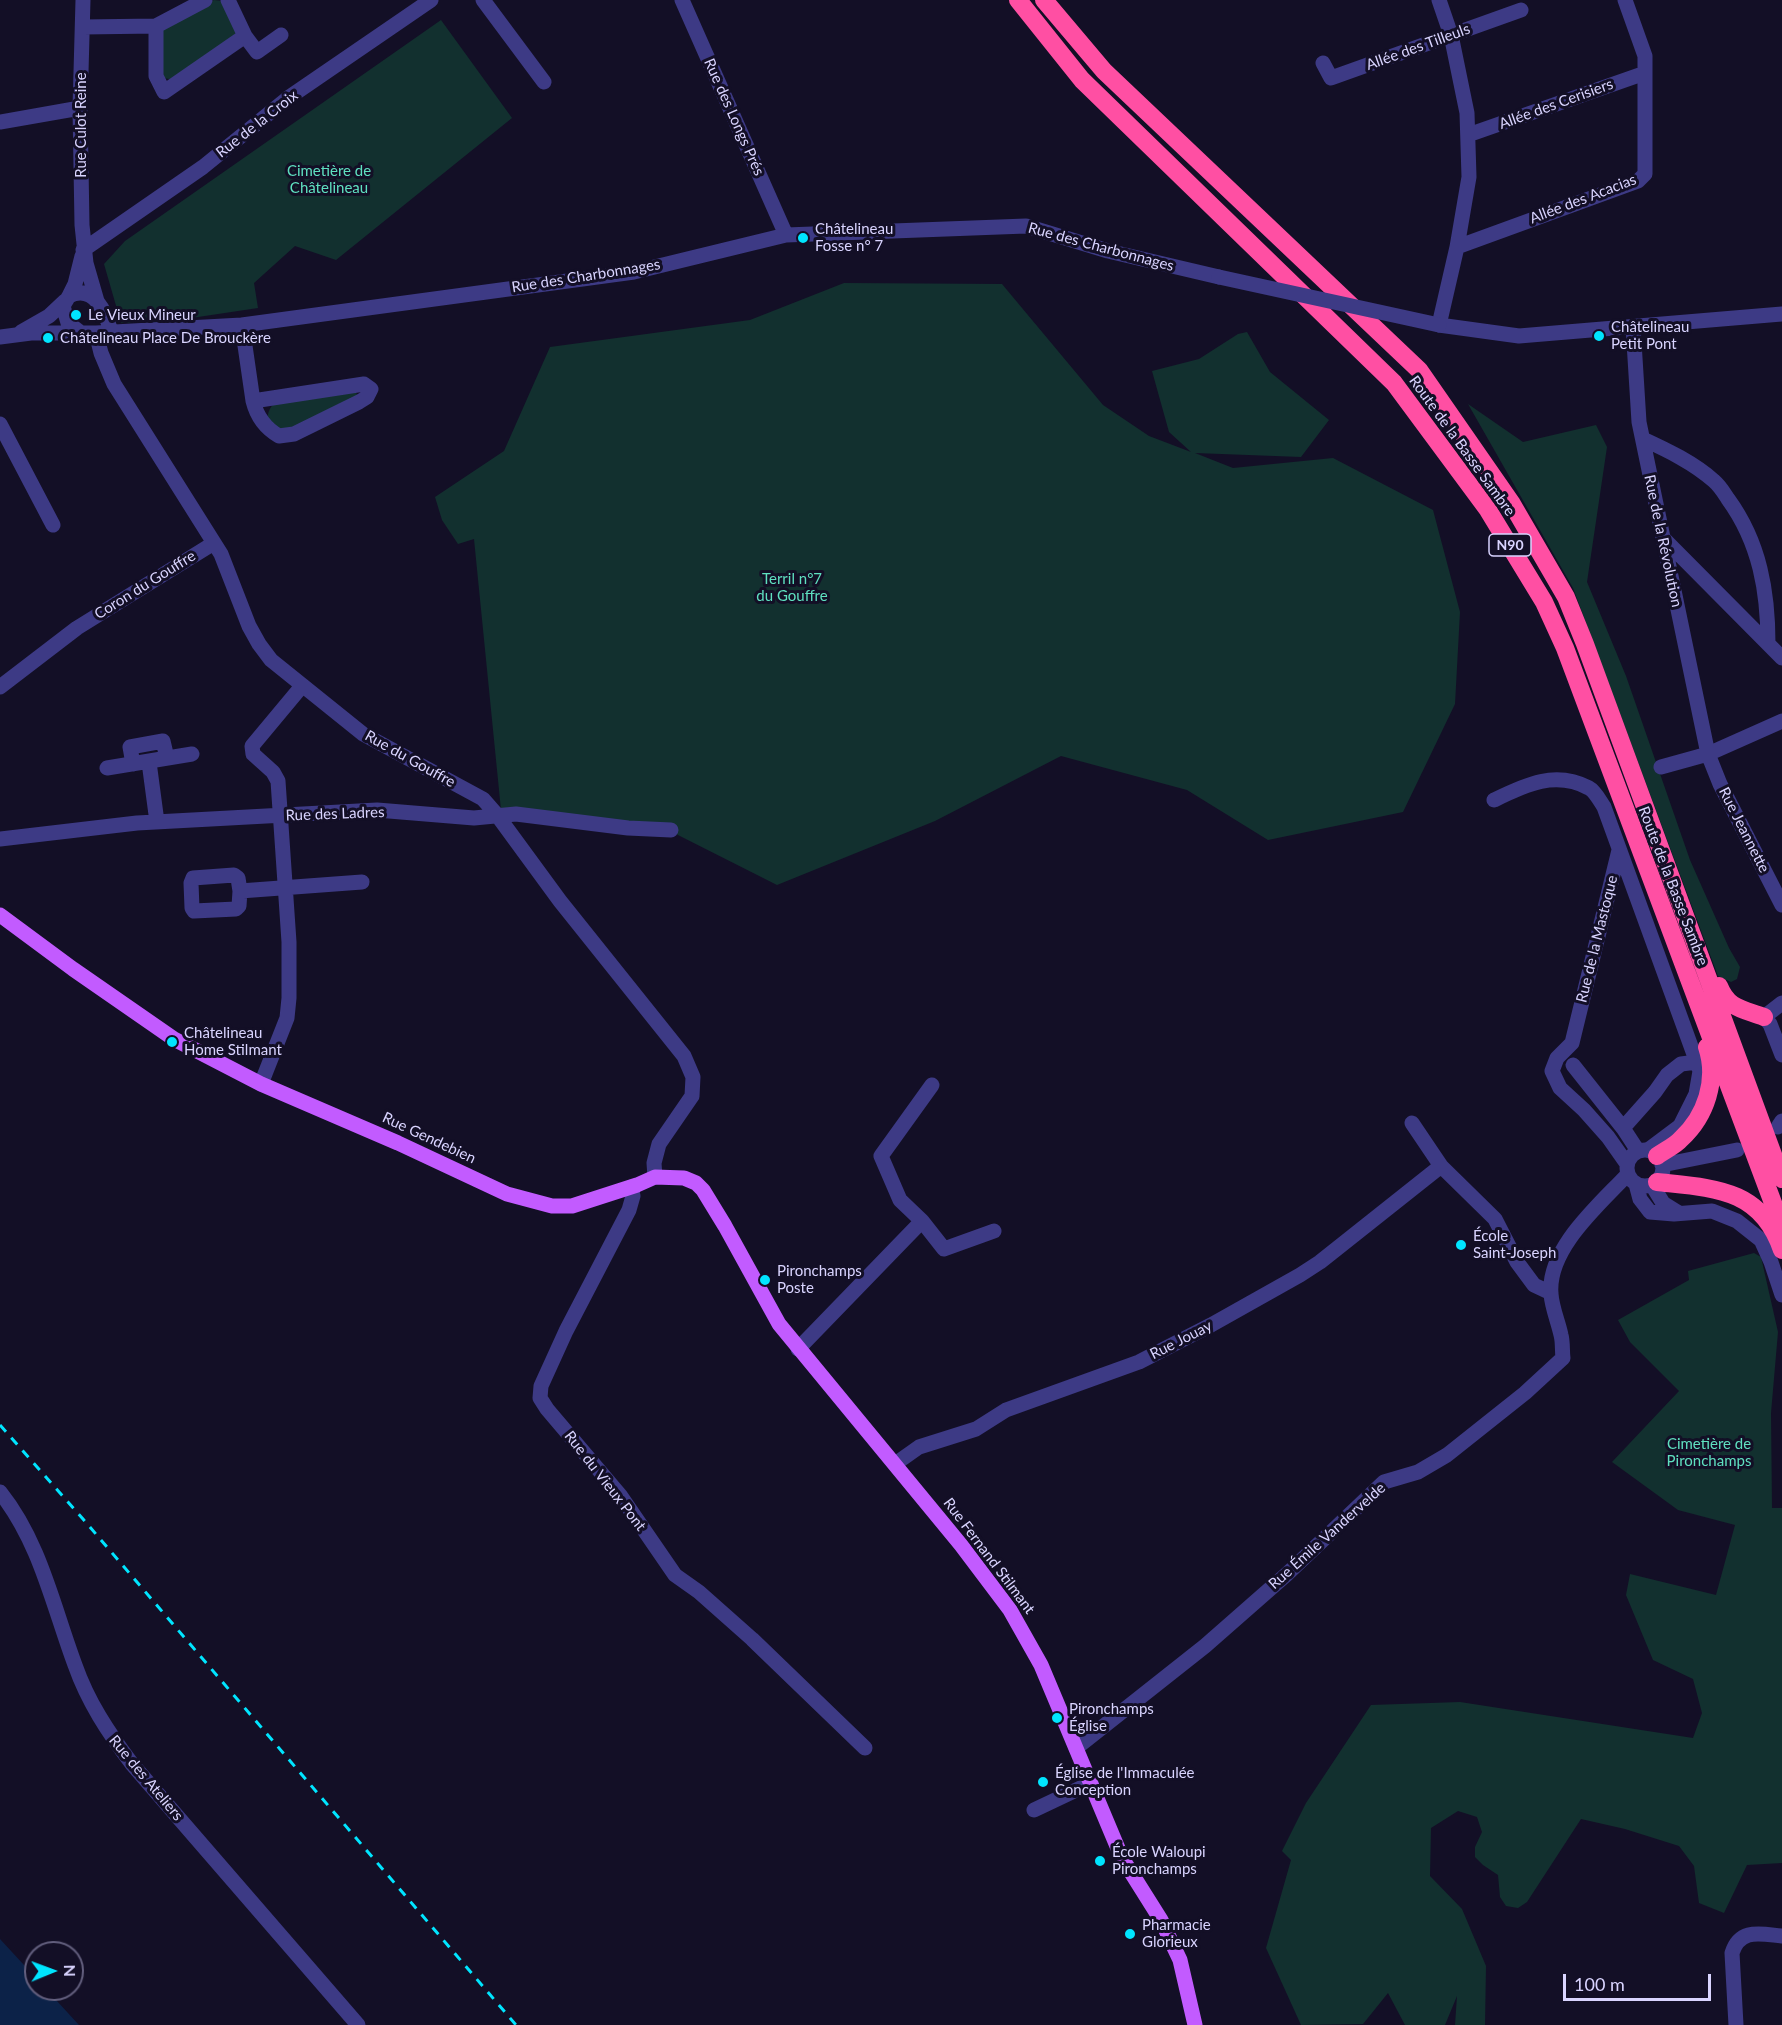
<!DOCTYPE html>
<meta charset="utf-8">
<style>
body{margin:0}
#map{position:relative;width:1782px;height:2025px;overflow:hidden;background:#130f26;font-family:Lato,sans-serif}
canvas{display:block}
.north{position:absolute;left:24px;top:1941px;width:60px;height:60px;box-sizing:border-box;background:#130f26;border:2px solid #625e7d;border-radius:50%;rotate:89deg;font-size:16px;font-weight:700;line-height:24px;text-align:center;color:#d9d4ff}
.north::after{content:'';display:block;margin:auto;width:21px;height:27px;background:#00e5ff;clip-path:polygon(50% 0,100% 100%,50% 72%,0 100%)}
.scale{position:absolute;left:1563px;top:1974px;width:148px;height:27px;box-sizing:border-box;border:3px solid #d9d4ff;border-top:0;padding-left:8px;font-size:18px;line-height:21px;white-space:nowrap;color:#d9d4ff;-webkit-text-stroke:4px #130f26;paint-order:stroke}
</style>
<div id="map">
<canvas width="1782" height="2025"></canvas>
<div class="north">N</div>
<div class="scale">100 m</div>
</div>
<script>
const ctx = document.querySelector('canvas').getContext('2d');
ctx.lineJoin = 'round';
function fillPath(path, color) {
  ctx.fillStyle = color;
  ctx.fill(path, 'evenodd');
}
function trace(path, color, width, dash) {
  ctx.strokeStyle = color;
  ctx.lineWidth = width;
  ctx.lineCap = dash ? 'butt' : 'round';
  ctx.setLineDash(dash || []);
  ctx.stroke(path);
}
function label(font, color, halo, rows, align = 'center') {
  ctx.font = font + ' Lato,sans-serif';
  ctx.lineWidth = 6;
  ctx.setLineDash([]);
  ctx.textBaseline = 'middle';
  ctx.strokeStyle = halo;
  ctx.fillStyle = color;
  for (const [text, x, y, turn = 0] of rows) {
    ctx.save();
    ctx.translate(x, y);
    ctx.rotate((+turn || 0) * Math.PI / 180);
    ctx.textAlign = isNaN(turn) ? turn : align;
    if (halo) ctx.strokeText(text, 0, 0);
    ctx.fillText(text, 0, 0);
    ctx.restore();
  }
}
fillPath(new Path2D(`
 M214,0L223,1L238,32L174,80L164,78L160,73L159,31L168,21Z
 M441,20L512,118L336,260L295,246L254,283L258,308L178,320L121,323L104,264L125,241Z
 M844,283L1002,284L1103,405L1149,436L1191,452L1169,432L1152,371L1199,359L1238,334L1247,332L1270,372L1329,420L1301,457L1195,453L1233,468L1333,458L1433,510L1460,612L1455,704L1403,812L1268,840L1187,790L1061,756L935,821L777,885L674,833L501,810L474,539L458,544L442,520L435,497L504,451L550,347L750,320Z
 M353,390L357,394L356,397L281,433L268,422C267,413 269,409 275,402Z
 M1468,404L1523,442L1596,425L1607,447L1587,582L1626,676L1690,860L1729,948L1740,967L1737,979L1731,982L1718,976L1573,588Z
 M1754,1253L1761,1257L1778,1332L1771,1413L1772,1508H1782V1863L1747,1865L1724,1913L1699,1903L1694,1866L1679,1846L1625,1829L1581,1819L1527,1902L1518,1908L1506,1906L1500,1897L1498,1875L1483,1865L1475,1857V1847L1482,1832L1477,1817L1458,1811L1431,1828L1430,1876L1462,1909L1486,1966L1485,2025H1455L1457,1996L1445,2025H1405L1388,1993L1363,2024L1301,2025L1266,1948L1291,1860L1282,1851L1306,1803L1371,1705L1460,1702L1693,1738L1702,1713L1693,1679L1653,1660L1626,1595L1630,1574L1716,1595L1735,1525L1678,1510L1612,1462L1679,1391L1630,1342L1618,1320L1689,1280L1688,1271Z`), '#12302f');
fillPath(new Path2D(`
 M0,1939L36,1978V1989H46L79,2025H0Z`), '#0c2248');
trace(new Path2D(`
 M83,0L80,108L82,225L86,263L97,301
 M483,0L544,82
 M682,0L786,235
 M1439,0L1451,35L1467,113L1469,177L1457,247L1439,325L1519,336L1782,314
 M156,26V76L164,92L245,36L228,0
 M83,27L156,26L205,0
 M245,36L257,52L281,35
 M1323,63L1331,78L1521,10
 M0,122L80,108
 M1468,135L1645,73
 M1457,247L1638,181L1645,174V56L1625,0
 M83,250L203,167L288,98L431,0
 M69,296L75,284L82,256
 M242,325L253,401C257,417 265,428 279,436L294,434L359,402L367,397L371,389L364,384L253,401
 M1633,326L1639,422L1708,754L1720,784L1782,905
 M21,332L49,316L65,301
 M81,333L68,323L63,306L69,296C94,283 106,313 111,332
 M96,333L101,353L114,384L221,554L249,626L259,644L271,660L363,734L483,799L497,815L560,901L684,1056L693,1077L692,1096L659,1144L654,1163L655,1177
 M0,337L31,333H96L242,325L634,272L786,235L1026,226L1108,251L1219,277
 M0,424L53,525
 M1643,439C1667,450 1694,463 1714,481C1720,486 1724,493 1728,499C1760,543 1768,592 1768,644
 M1663,538L1782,658
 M0,687L77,628L214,543
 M149,762L157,822
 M133,764L130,747L163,741L167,758
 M1661,767L1708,754L1782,721
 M107,768L192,754
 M1494,800C1525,785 1555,770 1589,788C1595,791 1600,801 1604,807L1700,1071L1696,1094L1680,1126L1648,1150
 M0,839L137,823L377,810L474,818L516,814L628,828L671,830
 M1619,850L1572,1043L1557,1058L1552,1071L1560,1088L1584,1110L1608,1137L1627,1164
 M240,891L238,878L234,875L193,878L191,883L192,908L194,911L236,909L239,906L240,891L362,882
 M1782,1003L1764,1017L1770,1024L1782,1055
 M1573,1065L1623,1128L1638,1151
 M261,1084L287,1018L289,998V942L278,781L273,772L253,754L252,746L302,686
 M932,1085L881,1156L900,1200L922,1221L944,1249L994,1231
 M1412,1123L1441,1166L1495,1219L1517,1262L1534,1285L1551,1293
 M1778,1127L1782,1121
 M1623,1128L1655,1092L1667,1075L1681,1064L1697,1062
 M1627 1168a18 18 0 1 1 36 0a18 18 0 1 1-36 0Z
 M1662,1165L1737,1150
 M1636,1184L1640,1199L1650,1212L1674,1214L1712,1211L1737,1221L1761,1240L1771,1262L1782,1295
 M1652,1185L1663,1203L1679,1213
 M631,1187L633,1196L629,1210L566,1331L541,1386L540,1398L547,1409L620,1495L675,1575L699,1592L752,1639L865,1748
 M798,1349L922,1221
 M895,1464L919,1447L976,1429L1006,1410L1139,1362L1211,1325L1300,1275L1320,1262L1441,1166
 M0,1492C40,1542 53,1606 75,1665C88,1702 108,1732 132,1764L358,2025
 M1076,1748L1205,1646L1287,1574L1384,1482L1418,1472L1447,1455L1525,1393L1563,1358C1562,1351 1563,1342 1561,1335C1558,1321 1552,1308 1551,1294C1547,1249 1599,1205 1627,1175
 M1034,1810L1091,1783
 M1736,2025L1732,1953C1740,1928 1760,1934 1782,1936`), '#3d3a85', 15);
trace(new Path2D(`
 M0,915L73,969L174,1039L261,1084L398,1143L507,1194L552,1206H572L637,1185L655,1177L684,1178L696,1183L703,1190L725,1226L779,1324L961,1545L1010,1610L1041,1665L1122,1858L1161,1920L1180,1960L1195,2025`), '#c25bff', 15);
trace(new Path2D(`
 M1018,0L1082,80L1394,383L1488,510L1544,602L1565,648L1782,1227
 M1044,0L1104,71L1419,370L1512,504L1566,597L1585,644L1782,1179
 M1719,986C1728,1009 1743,1009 1764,1017
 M1657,1156C1665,1150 1675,1146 1681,1139C1706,1116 1718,1080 1707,1047
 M1657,1182C1713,1188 1761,1188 1782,1250`), '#ff4fa3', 18);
trace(new Path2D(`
 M0,1425L83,1519L516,2025`), '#00e5ff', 3, [9, 8]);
trace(new Path2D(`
 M1219,277L1439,325`), '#3d3a85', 15);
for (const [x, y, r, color] of [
 [803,238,6,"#00e5ff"],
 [76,315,6,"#00e5ff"],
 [1599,336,6,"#00e5ff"],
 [48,338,6,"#00e5ff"],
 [172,1042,6,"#00e5ff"],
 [1461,1245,6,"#00e5ff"],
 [765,1280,6,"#00e5ff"],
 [1057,1718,6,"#00e5ff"],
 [1043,1782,6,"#00e5ff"],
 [1100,1861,6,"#00e5ff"],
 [1130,1934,6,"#00e5ff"]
]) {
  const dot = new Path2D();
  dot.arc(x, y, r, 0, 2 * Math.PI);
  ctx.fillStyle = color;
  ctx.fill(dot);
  trace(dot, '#130f26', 2);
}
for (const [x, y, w] of [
 [1510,545,42]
]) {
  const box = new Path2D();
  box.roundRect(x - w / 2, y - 11, w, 22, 4.5);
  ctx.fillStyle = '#130f26';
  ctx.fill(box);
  trace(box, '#d9d4ff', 1.5);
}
label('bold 14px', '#d9d4ff', null, [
 ["N90",1510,545]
]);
label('15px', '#d9d4ff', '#130f26', [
 ["Allée des Tilleuls",1418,47,-20],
 ["Allée des Cerisiers",1556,104,-20],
 ["Rue des Longs Prés",734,117,66],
 ["Rue de la Croix",257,124,-38],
 ["Rue Culot Reine",81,125,-90],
 ["Allée des Acacias",1583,199,-21],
 ["Rue des Charbonnages",1101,247,15],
 ["Rue des Charbonnages",586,276,-9],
 ["Route de la Basse Sambre",1462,446,54],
 ["Rue de la Révolution",1663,541,78],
 ["Coron du Gouffre",145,585,-32],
 ["Rue du Gouffre",410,759,29],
 ["Rue des Ladres",335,814,-2],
 ["Rue Jeannette",1744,830,63],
 ["Route de la Basse Sambre",1673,886,69],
 ["Rue de la Mastoque",1597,939,-76],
 ["Rue Gendebien",429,1138,25],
 ["Rue Jouay",1181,1340,-27],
 ["Rue du Vieux Pont",605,1481,52],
 ["Rue Émile Vandervelde",1327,1536,-42],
 ["Rue Fernand Stilmant",989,1556,53],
 ["Rue des Ateliers",146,1778,50]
]);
label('15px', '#5fe0c0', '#130f26', [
 ["Cimetière de",329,171],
 ["Châtelineau",329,188],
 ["Terril n°7",792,579],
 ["du Gouffre",792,596],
 ["Cimetière de",1709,1444],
 ["Pironchamps",1709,1461]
]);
label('15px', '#d9d4ff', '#130f26', [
 ["Châtelineau",815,229],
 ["Fosse n° 7",815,246],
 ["Le Vieux Mineur",88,315],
 ["Châtelineau",1611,327],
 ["Petit Pont",1611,344],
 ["Châtelineau Place De Brouckère",60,338],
 ["Châtelineau",184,1033],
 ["Home Stilmant",184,1050],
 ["École",1473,1236],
 ["Saint-Joseph",1473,1253],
 ["Pironchamps",777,1271],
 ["Poste",777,1288],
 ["Pironchamps",1069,1709],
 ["Église",1069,1726],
 ["Église de l'Immaculée",1055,1773],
 ["Conception",1055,1790],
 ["École Waloupi",1112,1852],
 ["Pironchamps",1112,1869],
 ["Pharmacie",1142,1925],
 ["Glorieux",1142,1942]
], 'left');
</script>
